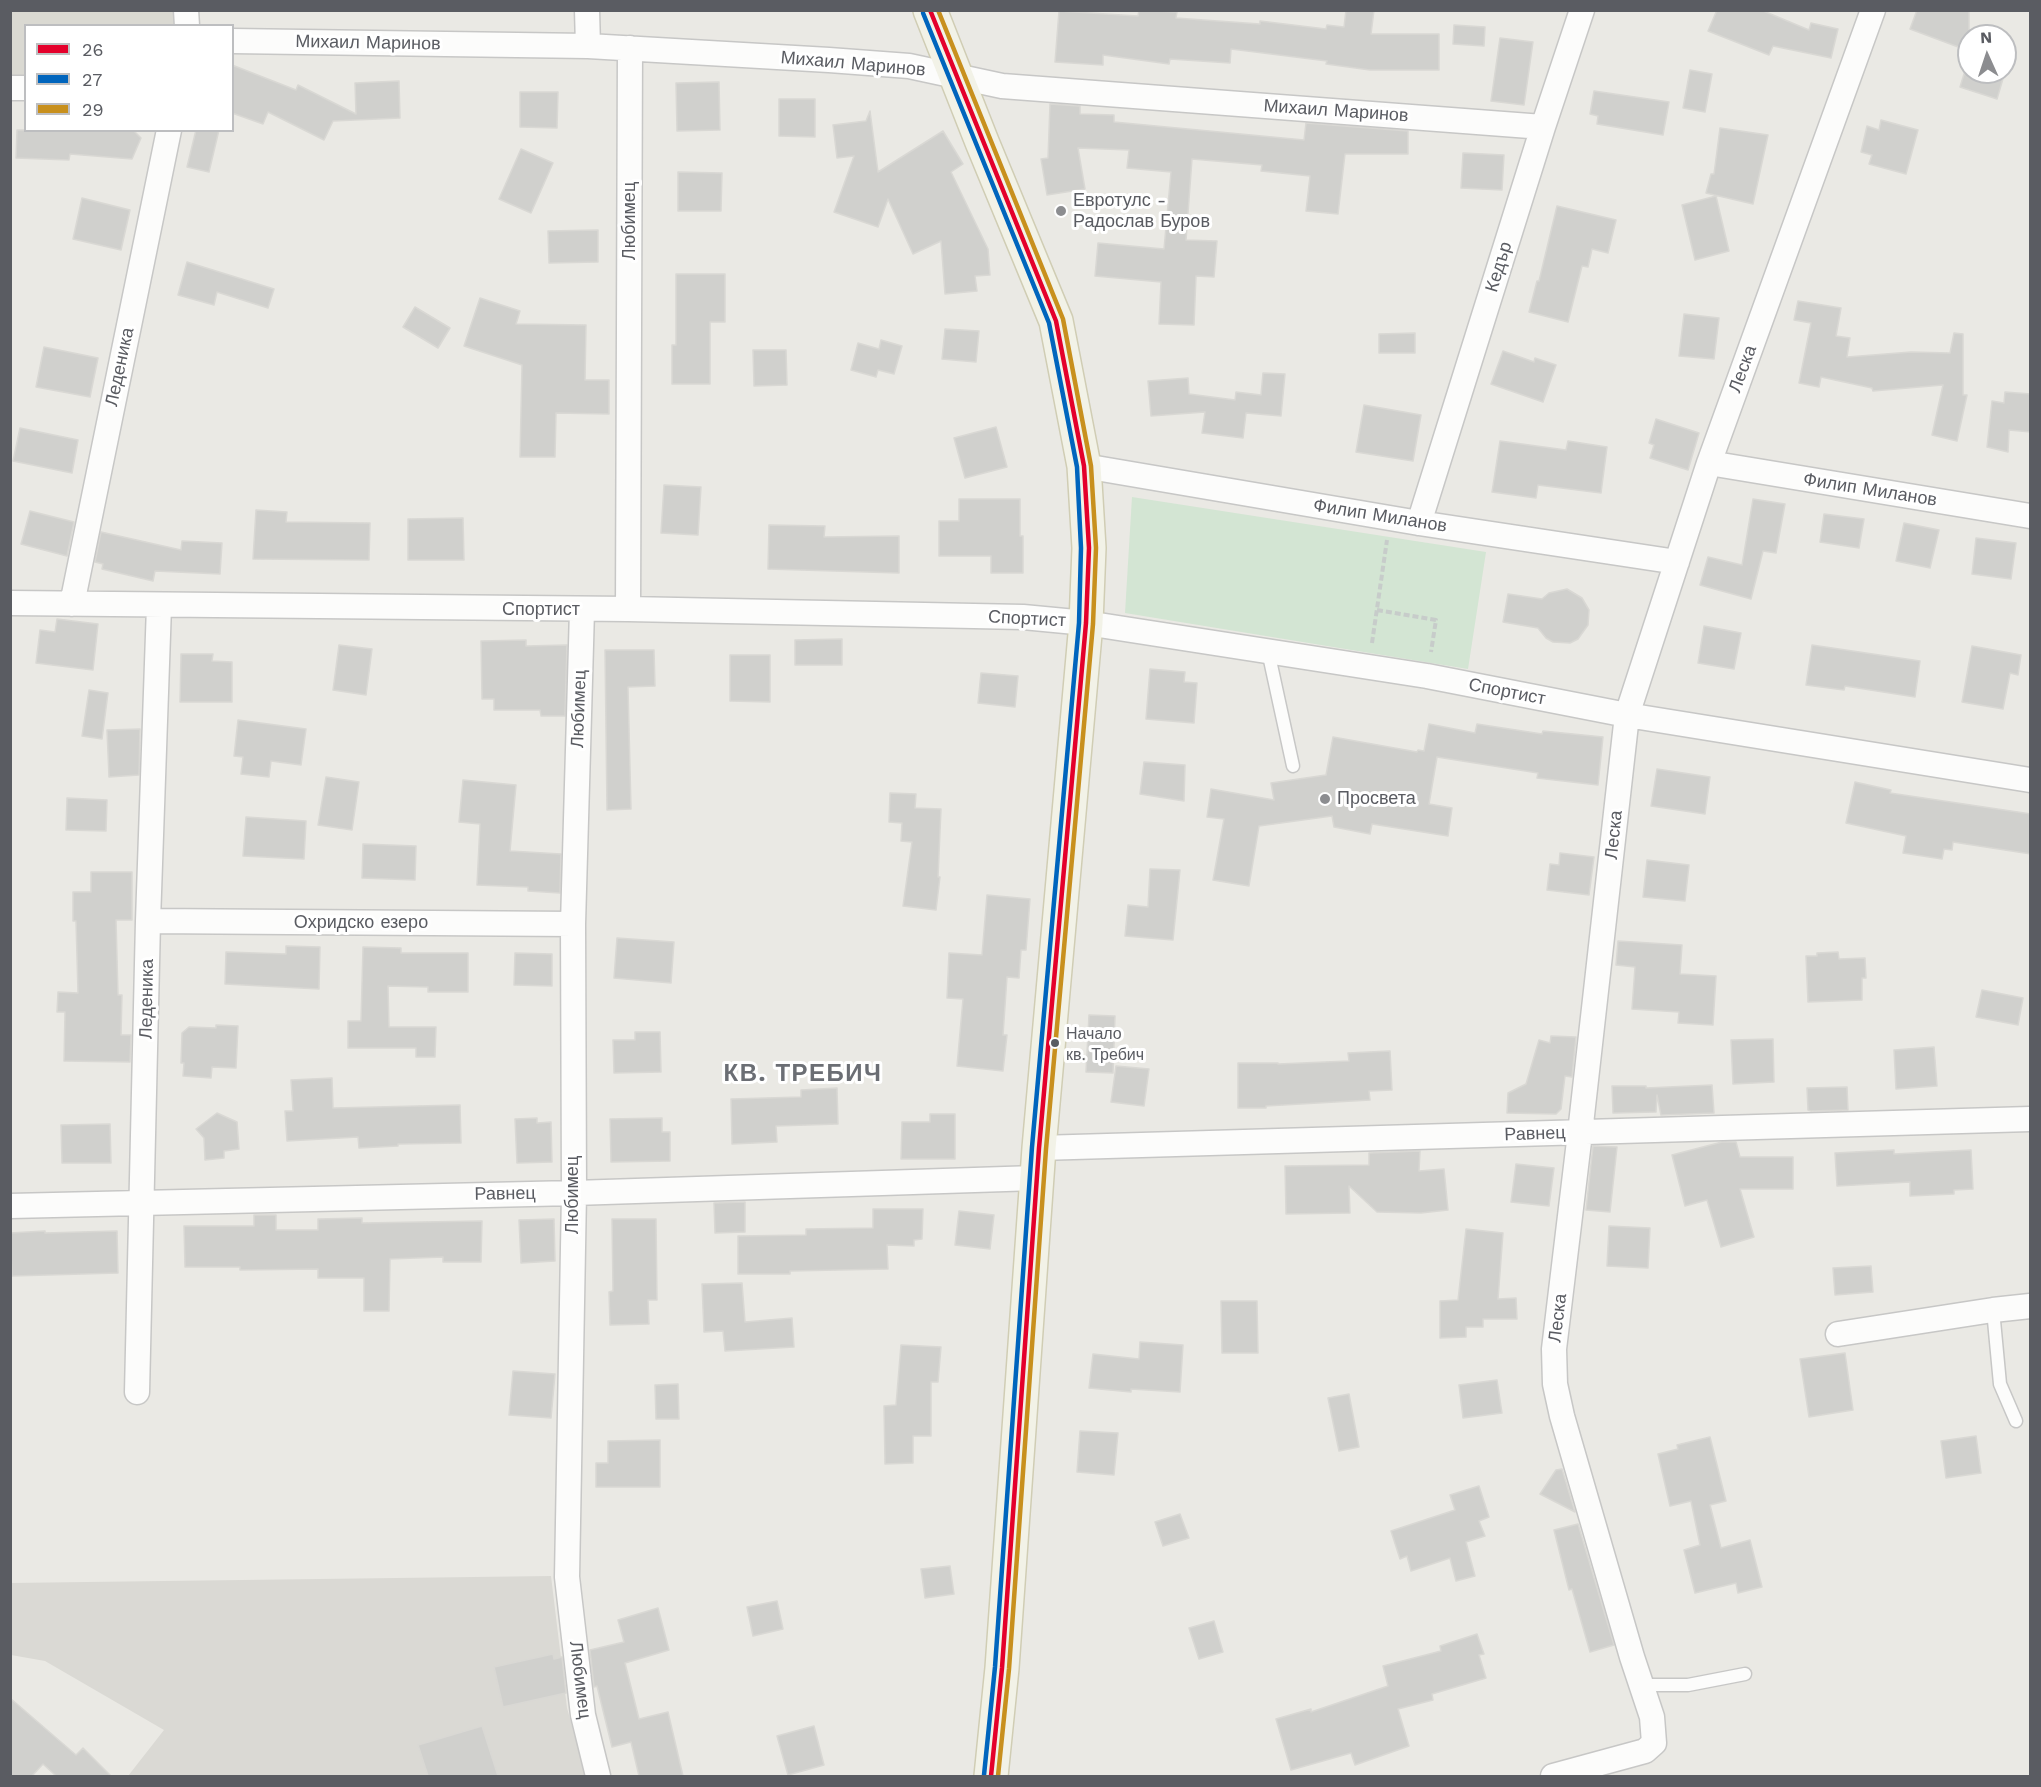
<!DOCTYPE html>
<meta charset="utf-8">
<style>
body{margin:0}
#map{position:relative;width:2041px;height:1787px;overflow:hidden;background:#eae9e4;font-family:"Work Sans",sans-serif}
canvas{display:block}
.frame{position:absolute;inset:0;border:12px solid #5a5c62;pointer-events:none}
.legend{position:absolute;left:24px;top:24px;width:210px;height:108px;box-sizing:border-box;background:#fff;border:2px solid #bdbec0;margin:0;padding:8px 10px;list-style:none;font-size:18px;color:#5a5c62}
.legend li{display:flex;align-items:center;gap:12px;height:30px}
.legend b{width:30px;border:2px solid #bdbec0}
.north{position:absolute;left:1957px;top:24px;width:60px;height:60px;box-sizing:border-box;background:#fff;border:2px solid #bdbec0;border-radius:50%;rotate:357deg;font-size:16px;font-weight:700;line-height:24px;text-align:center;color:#5a5c62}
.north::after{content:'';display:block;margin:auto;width:21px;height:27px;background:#8c8d90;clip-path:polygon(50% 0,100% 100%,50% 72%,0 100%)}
</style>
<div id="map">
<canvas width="2041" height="1787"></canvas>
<div class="frame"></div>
<ul class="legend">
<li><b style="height:8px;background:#e4002b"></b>26</li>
<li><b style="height:8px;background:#0065bd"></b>27</li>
<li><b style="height:8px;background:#c8901d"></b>29</li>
</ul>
<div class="north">N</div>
</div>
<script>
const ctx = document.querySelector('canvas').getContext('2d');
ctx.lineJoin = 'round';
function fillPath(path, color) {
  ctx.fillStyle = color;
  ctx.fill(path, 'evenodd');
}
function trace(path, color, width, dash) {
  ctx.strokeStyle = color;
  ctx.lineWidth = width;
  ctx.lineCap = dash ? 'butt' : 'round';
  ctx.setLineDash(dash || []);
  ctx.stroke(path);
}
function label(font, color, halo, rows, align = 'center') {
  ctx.font = font + ' "Work Sans",sans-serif';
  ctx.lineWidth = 6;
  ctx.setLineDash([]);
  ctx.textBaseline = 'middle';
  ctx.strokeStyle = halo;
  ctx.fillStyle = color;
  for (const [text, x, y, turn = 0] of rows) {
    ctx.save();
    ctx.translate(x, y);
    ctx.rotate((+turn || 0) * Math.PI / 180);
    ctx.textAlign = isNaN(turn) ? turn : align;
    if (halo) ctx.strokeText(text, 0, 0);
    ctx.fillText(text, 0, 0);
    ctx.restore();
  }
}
fillPath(new Path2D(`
 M551,1576L567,1708L586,1776H128L164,1730L45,1661L11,1655L10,1583Z`), '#dad9d4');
fillPath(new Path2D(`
 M11,11H177L178,25L26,26L25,77H11Z`), '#dad9d2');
fillPath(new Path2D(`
 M1132,497L1486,552L1468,669L1125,613Z`), '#d3e5d3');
const building = new Path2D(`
 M1139,10L1177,12L1176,18L1260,24V21L1326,29L1327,25L1344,27L1346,10H1374L1371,34H1439V70H1370L1326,64L1327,61L1231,49L1230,63L1170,59L1169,64L1103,55V65L1055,62L1059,11L1138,16Z
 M1717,10H1761L1809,30L1811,23L1838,29L1831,58L1773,46L1769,55L1708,31Z
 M1917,10H1969V51L1910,29Z
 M1454,25L1485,27L1484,46L1453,44Z
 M1500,38L1533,42L1524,105L1491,101Z
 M1969,58V72H2005L1997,99L1960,87Z
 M232,65L296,90L298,85L356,114L355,83L399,81L400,118L333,121L324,140L268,112L263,124L232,113Z
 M1690,70L1712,74L1705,112L1683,108Z
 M719,82L720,130L677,131L676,83Z
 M1594,91L1669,102L1663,135L1597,124L1598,116L1590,114Z
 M520,92H558L557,128L520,127Z
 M779,99H815V137L779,136Z
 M1050,104L1080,106V114L1114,115V122L1304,140L1306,123L1408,131V154H1345L1338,214L1306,211L1310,176L1261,171L1262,165L1192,159L1186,240L1217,241L1214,277L1196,276L1194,325L1159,324L1161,282L1095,276L1098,243L1164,249L1171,172L1127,168L1129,150L1078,148L1085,189L1047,195L1041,159L1048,158Z
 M870,111L878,172L943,131L963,164L951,172L988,249L990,275L975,276L977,291L945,294L941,241L913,254L888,199L878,227L834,212L854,156L837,158L833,125L866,121Z
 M1881,120L1918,130L1906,174L1869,164L1872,155L1861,152L1867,126L1879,130Z
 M1720,128L1768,135L1753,204L1706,193L1711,174H1714Z
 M17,130H133L141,138L132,159L70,154L69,160L16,158Z
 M196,130H219L209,172L187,167Z
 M521,149L553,163L531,213L499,199Z
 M1463,153L1504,155L1502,190L1461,188Z
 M678,172L722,173L721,211H678Z
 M1716,196L1729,251L1695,260L1682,205Z
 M82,198L130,210L121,250L73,239Z
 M1557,206L1616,220L1608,253L1592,249L1588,267L1582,266L1568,322L1529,312L1537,281H1539Z
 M598,230V262L549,263L548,231Z
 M187,262L274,289L268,308L217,292L214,305L178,295Z
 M676,274H725V322H710V384H672V345H676Z
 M480,298L520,311L516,324L586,325L585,380H609V414L556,413L555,457H520L522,365L464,346Z
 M1798,301L1841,308L1836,336L1850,338L1847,357L1911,352L1950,353L1954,333L1963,334V395H1967L1957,441L1932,435L1943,385L1873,391L1872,388L1821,377L1819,387L1799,383L1811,323L1794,320Z
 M415,307L450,328L438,348L403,327Z
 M1684,314L1719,318L1714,359L1679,356Z
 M945,329L979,331L976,362L942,359Z
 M1415,333V353H1379V334Z
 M881,340L902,346L894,374L878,370L876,377L851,370L858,343L879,349Z
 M44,347L98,358L90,397L36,387Z
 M753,350H786L787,385L754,386Z
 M1503,351L1534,362L1535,358L1556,365L1543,402L1491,384Z
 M1263,373L1285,374L1281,416L1246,413L1243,438L1202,433L1205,412L1151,416L1148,381L1188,378L1189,394L1235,400L1236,392L1261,395Z
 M2005,392L2031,394V432L2009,430L2008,452L1987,447L1992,401L2004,403Z
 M1364,405L1421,415L1413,461L1356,452Z
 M1656,419L1699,433L1688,470L1650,458L1654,445L1649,443Z
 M996,427L1007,467L965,478L954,438Z
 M20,428L78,440L72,473L13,461Z
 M1500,441L1566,450L1568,441L1607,447L1601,493L1538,485L1536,498L1492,492Z
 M664,485L701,487L698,535L661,533Z
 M959,499H1020V536H1023V573H991V556H939V521H959Z
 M1753,499L1785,504L1776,553L1763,551L1751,599L1700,585L1708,557L1742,565Z
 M256,510L287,512L286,522L370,523L369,560L253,559Z
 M30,511L74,522L67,556L21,544Z
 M1824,514L1864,519L1859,548L1820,542Z
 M463,518L464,560H408V519Z
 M1904,523L1939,530L1930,568L1896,561Z
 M769,525L825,526L824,537L899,536V573L768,569Z
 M101,532L181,550L182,541L222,543L220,574L155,571L153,581L102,569L103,564L95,562Z
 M1976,538L2016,543L2011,579L1972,574Z
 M1567,589L1582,598L1589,610L1588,625L1578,639L1570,643L1553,642L1546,638L1538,628L1503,622L1508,594L1542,599L1549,593Z
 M57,619L98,624L93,670L36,663L40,630L55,632Z
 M1704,626L1741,633L1734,669L1698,663Z
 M842,639V665H795V640Z
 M526,640V646L567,645L565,716H541L540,710H494V699H482L481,641Z
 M339,645L372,649L366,695L333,690Z
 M1812,645L1920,661L1915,697L1845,686L1844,690L1806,685Z
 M1972,646L2021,655L2018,675L2010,673L2003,709L1962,702Z
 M605,650H654L655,686L628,687L631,809L607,810Z
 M181,654H213L212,661L232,662V702H180Z
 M730,655H770V702L730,701Z
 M1150,669L1185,672L1184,682L1197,683L1194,723L1146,719Z
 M981,673L1018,676L1015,707L978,703Z
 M89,690L108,693L102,739L82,736Z
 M238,720L306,729L301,765L271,761L269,777L241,774L243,757L234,756Z
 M1429,724L1475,733L1477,724L1542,734L1543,731L1603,737L1598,785L1537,778L1538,773L1437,757L1429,804L1452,808L1448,836L1372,824L1370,834L1334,827L1332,816L1259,826L1249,886L1213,880L1224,819L1207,817L1211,789L1274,800L1271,783L1326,775L1333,737L1417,752L1418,750L1424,751Z
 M140,729L139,775L109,777L107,730Z
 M1144,762L1185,765L1184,801L1140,794Z
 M1657,769L1710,777L1705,814L1651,806Z
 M326,777L359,782L352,830L318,825Z
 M463,780L516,785L510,851L561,854L560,893L528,891V887L477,885L480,824L459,822Z
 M1855,782L1891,790L1890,793L2031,814V854L1953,842L1952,850L1944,849L1942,859L1903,853L1906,836L1846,823Z
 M890,793L916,794L915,808L941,809L938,877H940L936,910L903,906L912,842L901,841L902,823L889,822Z
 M67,798L107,800L106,831L66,830Z
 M246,817L306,821L304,859L243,856Z
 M363,844L416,846L415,880L362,878Z
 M1560,853L1594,857L1589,895L1547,890L1550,864L1559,865Z
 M1647,860L1689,865L1685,901L1643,897Z
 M1150,869L1180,870L1173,940L1125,936L1128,905L1148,907Z
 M91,872H132V920H116L118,995H122L121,1035H131L130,1062L64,1061L65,1012H57L58,992L78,993L76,921H73V892H91Z
 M987,895L1030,899L1026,950H1021L1019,978L1007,977L1003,1035H1007L1003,1071L957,1066L963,999L947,998L949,953L982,955Z
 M617,938L674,942L671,983L614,978Z
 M1618,941L1682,945L1680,974L1716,976L1713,1025L1678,1023L1679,1012L1632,1009L1635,967L1616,965Z
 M286,946L320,947L319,989L225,984L226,952L286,954Z
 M363,947L401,948V953H468V992H428V987L388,986L389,1027H436L435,1057H416V1048H348V1021H361Z
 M1838,952L1839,959L1865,958L1866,978H1862V1000L1808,1002L1806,956H1817V953Z
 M515,953L552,954V986L514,985Z
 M1982,990L2023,998L2018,1025L1976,1017Z
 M1089,1015L1115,1016L1113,1073L1086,1072Z
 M216,1025L238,1026L236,1068L212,1067L211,1078L183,1076L184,1063H181L182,1033L189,1027L216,1028Z
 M635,1032H660L661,1072L614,1073L613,1040H635Z
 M1551,1036L1576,1037L1572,1077L1565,1076L1561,1109L1556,1114L1507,1113L1508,1093L1526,1084L1539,1040L1550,1043Z
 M1773,1039L1774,1082L1733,1084L1731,1040Z
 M1934,1047L1937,1086L1896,1089L1894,1050Z
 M1390,1051L1392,1090L1369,1091L1370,1100L1266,1106V1108H1238V1063H1278V1064L1349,1061L1348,1053Z
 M1116,1066L1149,1069L1144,1106L1111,1102Z
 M332,1078L333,1108L460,1105L461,1143L398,1144V1146L359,1148L358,1137L287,1141L285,1111H293L291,1080Z
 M1712,1085L1714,1113L1661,1115L1657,1095L1656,1112L1613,1113L1612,1086H1646V1088Z
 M1847,1087L1848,1110L1811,1111L1808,1110L1807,1088Z
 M837,1088L838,1124L776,1126L777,1142L732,1144L731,1099L801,1097V1090Z
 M217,1113L237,1122L239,1149L224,1151V1158L205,1160L204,1138L196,1129Z
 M930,1114H955V1159H901L902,1122H930Z
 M537,1118V1123L551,1122L552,1162L517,1163L515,1119Z
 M662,1118V1132H670V1161L611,1162L610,1119Z
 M110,1124L111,1163H62L61,1125Z
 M1722,1142H1736L1740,1157H1793V1189H1740L1754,1237L1721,1247L1707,1200L1685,1206L1672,1155Z
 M1593,1146L1617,1147L1610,1212L1586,1210Z
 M1894,1150V1154L1971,1150L1973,1189L1954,1190V1194L1910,1196V1182L1837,1186L1835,1153Z
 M1420,1151L1419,1171L1444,1169L1448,1210L1421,1213L1377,1212L1349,1186L1350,1213L1286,1214L1285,1166L1369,1165V1153Z
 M1516,1164L1554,1168L1549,1206L1511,1202Z
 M745,1202V1232L715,1233L714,1203Z
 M873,1209H923L922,1239L914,1240V1246L887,1245L888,1269L790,1271V1274H738V1236L806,1235V1229L873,1228Z
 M959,1211L994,1215L990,1249L955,1245Z
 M254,1215H276V1230H318V1219L362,1218V1223L482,1221L481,1262H443V1257L390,1259L389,1311H364V1278H318V1269L240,1270V1267H185L184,1226H254Z
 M554,1219L555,1261L521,1263L519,1220Z
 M612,1219H656L657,1300H648L649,1324L610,1325L609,1292L613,1291Z
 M1609,1226L1650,1228L1648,1268L1607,1266Z
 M1466,1229L1503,1233L1498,1299L1516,1298L1517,1319H1483V1327H1466V1337L1440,1338V1301L1458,1300Z
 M45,1231V1233L117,1231L118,1273L12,1276L10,1233Z
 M1871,1266L1873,1292L1835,1295L1833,1268Z
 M742,1283L745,1322L792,1318L794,1347L725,1351L723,1331L704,1332L702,1284Z
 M1221,1301H1257L1258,1353H1222Z
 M1140,1342L1183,1345L1180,1392L1131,1389V1392L1089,1388L1093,1354L1139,1359Z
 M901,1345L941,1347L938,1382H931V1436H913V1463L885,1464L884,1406L896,1405Z
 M1845,1353L1853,1410L1809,1417L1800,1359Z
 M513,1371L555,1374L551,1418L509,1415Z
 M1497,1380L1502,1413L1463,1418L1459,1385Z
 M678,1384L679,1419H656L655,1385Z
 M1349,1394L1359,1447L1339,1451L1328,1398Z
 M1080,1431L1118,1433L1114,1475L1077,1472Z
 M1976,1436L1981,1473L1946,1478L1941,1441Z
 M1710,1437L1726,1501L1710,1505L1721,1548L1750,1540L1762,1587L1738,1593L1736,1583L1695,1593L1684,1550L1700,1545L1691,1501L1670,1506L1658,1454L1678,1449L1677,1445Z
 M660,1440V1487H596V1463H608V1441Z
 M1562,1469L1575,1512L1540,1494L1556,1470Z
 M1479,1486L1489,1517L1479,1521L1485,1536L1466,1542L1475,1576L1456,1581L1450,1558L1411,1571L1407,1556L1400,1559L1391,1531L1455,1510L1450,1495Z
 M1180,1514L1189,1538L1163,1546L1155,1522Z
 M1578,1524L1614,1645L1590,1652L1572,1589L1569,1590L1554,1530Z
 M950,1566L954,1594L925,1598L921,1569Z
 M777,1601L783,1629L753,1636L747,1607Z
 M658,1608L669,1650L625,1663L639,1719L668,1712L683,1776H639L631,1742L612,1747L597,1686L594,1687L590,1650L624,1642L618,1620Z
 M1214,1621L1223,1652L1199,1659L1189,1628Z
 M1477,1634L1484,1654L1479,1655L1486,1678L1432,1694L1433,1700L1398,1709L1409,1746L1355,1765L1351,1753L1291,1770L1276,1719L1311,1709V1712L1388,1686L1383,1666L1441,1651L1440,1646Z
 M553,1654L554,1659L562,1657L566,1693L503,1707L494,1667Z
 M10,1698L76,1755L83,1748L111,1776H54L55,1775L43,1764L32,1776H10Z
 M482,1726L498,1776H428L418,1745Z
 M814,1726L824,1765L788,1775L777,1736Z`);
fillPath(building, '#d0d0cd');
trace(building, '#d9d8d4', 1.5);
const service = new Path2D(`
 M1268,651L1293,766
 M1993,1310L2000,1384L2016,1421
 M1643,1685H1688L1745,1674`);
const minor = new Path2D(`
 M186,10L187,26
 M587,10L588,46
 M232,41L588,46L829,60L909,66L1002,86L1543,127
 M10,88H26
 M1709,463L2030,516
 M1084,466L1419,523L1677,562
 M1419,523L1543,127L1582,10
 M10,603L628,609L1023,617L1086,623L1427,676L1627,715L2030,780
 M72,604L169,130
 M628,609L630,48
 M582,610L573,924L574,1193L567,1577L583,1715L598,1776
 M148,921L573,924
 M1039,1148L2030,1119
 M10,1206L574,1193L1036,1178
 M1838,1334L1993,1310L2030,1306
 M137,1392L148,921L159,606
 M1553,1776L1645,1751L1654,1743L1652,1717L1632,1657L1562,1416L1555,1384L1554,1349L1580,1133L1627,715L1709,463L1873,10`);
const primary = new Path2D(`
 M930,10L982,142L1056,321L1084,466L1089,548L1086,623L1039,1148L1002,1668L991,1776`);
trace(service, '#c7c7c6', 15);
trace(minor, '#c7c7c6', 27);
trace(primary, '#d0cdb4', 36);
trace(new Path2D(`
 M1377,610L1436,620L1431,652
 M1372,643L1387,540`), '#c7ccca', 4, [6, 3]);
trace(service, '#fcfcfb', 12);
trace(minor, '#fcfcfb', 24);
trace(primary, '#f2f2e7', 33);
trace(new Path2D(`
 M930,10L1056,321L1084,466L1089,548L1086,623L1039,1148L1002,1668L991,1776`), '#e4002b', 4.5);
trace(new Path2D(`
 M923,13L1049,323L1077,467L1081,548L1079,623L1032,1147L995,1667L984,1775`), '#0065bd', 4.5);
trace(new Path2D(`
 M938,10L1063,319L1091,466L1096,548L1093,624L1046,1149L1009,1669L998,1776`), '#c8901d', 4.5);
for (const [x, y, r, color] of [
 [1061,211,6,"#8c8d90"],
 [1325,799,6,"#8c8d90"],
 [1055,1043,5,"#5a5c62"]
]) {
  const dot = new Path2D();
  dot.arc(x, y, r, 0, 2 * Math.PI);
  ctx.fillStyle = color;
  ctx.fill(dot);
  trace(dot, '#fff', 2);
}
label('16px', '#5a5c62', '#fff', [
 ["Начало",1066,1034],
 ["кв. Требич",1066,1055]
], 'left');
label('18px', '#5a5c62', '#fff', [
 ["Михаил Маринов",368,43,1],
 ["Михаил Маринов",853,64,5],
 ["Михаил Маринов",1336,111,4],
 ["Любимец",630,221,-90],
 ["Кедър",1499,267,-73],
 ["Леденика",120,367,-78],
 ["Леска",1743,369,-70],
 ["Филип Миланов",1870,490,9],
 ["Филип Миланов",1380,516,9],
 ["Спортист",541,610],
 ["Спортист",1027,619,3],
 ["Спортист",1507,692,11],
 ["Любимец",579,709,-88],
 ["Леска",1614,835,-84],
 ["Охридско езеро",361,923],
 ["Леденика",147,999,-89],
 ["Равнец",1535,1134,-2],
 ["Равнец",505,1194,-1],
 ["Любимец",573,1195,-90],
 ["Леска",1558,1318,-83],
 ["Любимец",580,1680,83]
]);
label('18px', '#5a5c62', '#fff', [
 ["Евротулс -",1073,201],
 ["Радослав Буров",1073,222],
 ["Просвета",1337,799]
], 'left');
ctx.letterSpacing = '1.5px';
label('bold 24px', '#6b6e74', '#fff', [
 ["КВ. ТРЕБИЧ",803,1074]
]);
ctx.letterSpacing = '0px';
</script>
